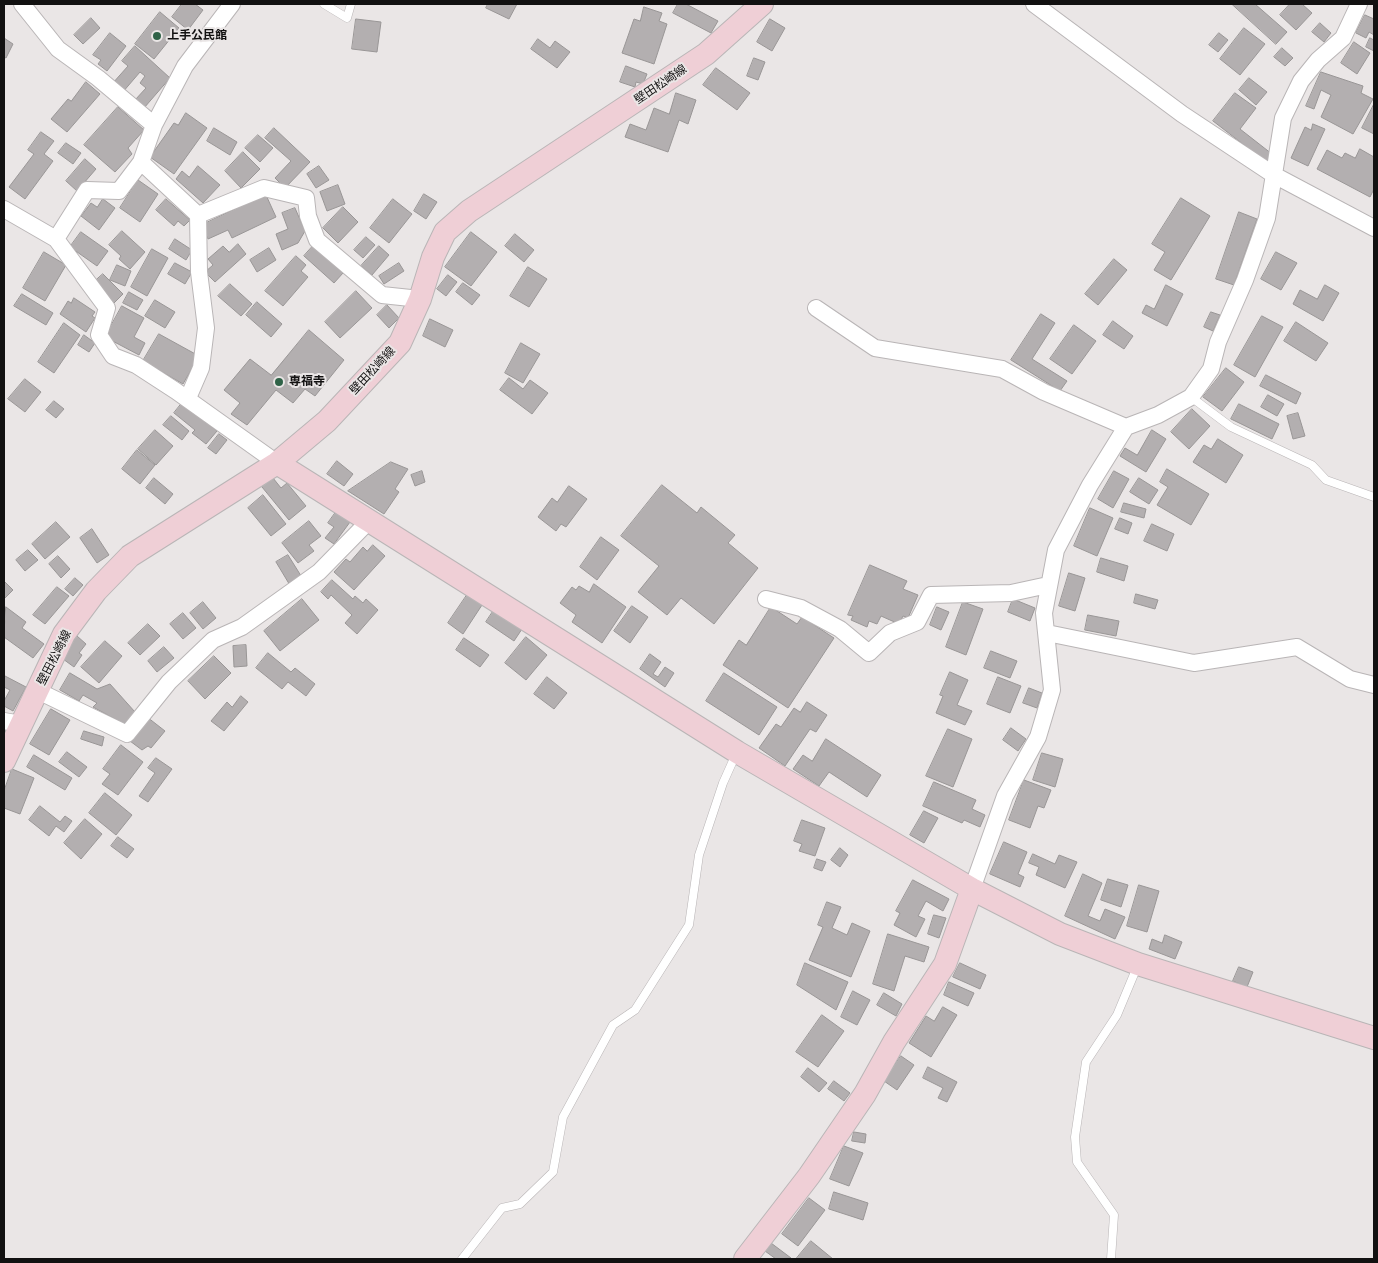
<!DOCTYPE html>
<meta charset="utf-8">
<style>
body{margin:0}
#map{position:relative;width:1378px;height:1263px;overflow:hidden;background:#eae6e6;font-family:"Roboto Condensed",sans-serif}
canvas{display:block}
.frame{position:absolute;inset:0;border:5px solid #121111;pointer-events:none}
</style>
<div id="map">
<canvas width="1378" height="1263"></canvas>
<div class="frame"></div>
</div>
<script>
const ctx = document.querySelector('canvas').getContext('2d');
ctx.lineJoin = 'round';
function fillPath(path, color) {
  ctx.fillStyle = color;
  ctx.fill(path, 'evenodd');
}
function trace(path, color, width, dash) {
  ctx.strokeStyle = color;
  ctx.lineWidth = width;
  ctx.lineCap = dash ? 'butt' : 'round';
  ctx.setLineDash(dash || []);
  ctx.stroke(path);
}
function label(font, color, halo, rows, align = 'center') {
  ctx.font = font + ' "Roboto Condensed","Noto Sans JP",sans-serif';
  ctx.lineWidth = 4;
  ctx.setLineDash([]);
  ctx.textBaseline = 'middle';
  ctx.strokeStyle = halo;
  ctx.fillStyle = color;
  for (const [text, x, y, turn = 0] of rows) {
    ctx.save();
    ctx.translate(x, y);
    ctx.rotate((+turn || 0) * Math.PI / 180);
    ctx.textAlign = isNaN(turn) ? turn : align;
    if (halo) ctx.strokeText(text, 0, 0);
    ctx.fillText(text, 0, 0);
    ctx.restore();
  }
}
const building = new Path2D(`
 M182,4H195L203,10L188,30L172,17Z
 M488,4H517L509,19L486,8Z
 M678,4H686L718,21L711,33L673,13Z
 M1232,4H1255L1287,32L1276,44Z
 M1290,4H1302L1312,13L1296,30L1280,15Z
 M644,7L662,13L659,21L667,24L654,64L622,53L634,19L640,21Z
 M160,12L179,28L154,59L135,44Z
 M1365,15L1374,19V35L1369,32L1366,38L1356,33Z
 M91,18L100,28L83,44L74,35Z
 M356,19L381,22L377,52L352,49Z
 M770,19L785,28L772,51L757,42Z
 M1320,23L1331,33L1324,42L1312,32Z
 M1244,28L1265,44L1240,75L1220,59Z
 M110,33L126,46L107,71L98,64L101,60L93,55Z
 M1219,33L1228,40L1218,52L1209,45Z
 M4,38L13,44L6,58L4,57Z
 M1370,38L1374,40V51L1366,47Z
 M538,39L550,48L555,41L570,52L557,68L531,49Z
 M1354,42L1370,53L1357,74L1341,63Z
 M135,46L170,78L144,108L135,100L146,88L140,83L145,76L140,72L122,93L112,84L128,66L122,61Z
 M1282,48L1293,58L1285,66L1274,57Z
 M754,58L765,62L758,80L747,76Z
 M626,66L647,74L643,84L636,82L635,87L620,82Z
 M716,68L750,93L737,110L703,85Z
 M1321,72L1363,86L1361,93L1373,99L1353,134L1321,117L1331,95L1321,90L1314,109L1306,106Z
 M1249,78L1267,92L1256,105L1239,90Z
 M86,82L100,94L67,132L51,119L68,99L71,101Z
 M676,93L696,100L688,124L679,120L668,152L625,137L630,124L646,130L654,108L669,114Z
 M1235,93L1256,108L1240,129L1272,154L1266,162L1213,121Z
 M1374,104V134L1362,128Z
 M118,107L144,130L128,148L132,154L115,172L84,145Z
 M186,113L207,128L174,174L150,157L174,123L178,125Z
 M1313,124L1325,129L1308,166L1291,158L1305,127L1311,130Z
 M214,128L237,142L230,155L207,141Z
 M274,128L310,162L285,188L275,178L291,161L265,138Z
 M41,132L54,141L44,154L53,161L25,199L9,187L34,154L28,150Z
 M258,135L273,148L260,162L245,148Z
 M66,143L81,153L73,164L58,153Z
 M1360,149L1374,157V189L1370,197L1317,169L1327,150L1342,158L1345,153L1355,158Z
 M243,152L260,169L241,188L225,171Z
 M85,159L96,169L77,191L66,181Z
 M198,166L220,185L203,203L176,179L182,171L189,177Z
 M319,166L329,180L316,188L307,174Z
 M138,180L158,194L140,222L120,208Z
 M338,185L345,204L327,211L320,192Z
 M424,194L437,202L426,219L414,211Z
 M266,195L276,217L232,238L228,230L208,239L202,225Z
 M1181,198L1210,216L1171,280L1154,270L1165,252L1152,244Z
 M103,199L115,208L99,230L81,216L91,203L97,207Z
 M166,199L190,220L184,226L178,221L174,226L156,210Z
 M393,199L412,214L389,243L370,228Z
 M343,207L358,222L338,243L323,228Z
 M295,208L305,231L298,243L282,250L276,234L288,229L282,213Z
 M1239,212L1257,219L1234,285L1216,279Z
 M122,231L145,252L130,269L119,259L121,256L109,245Z
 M81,232L108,251L97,266L70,247Z
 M471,232L497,252L471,286L445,267Z
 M515,234L534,250L524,262L505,246Z
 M366,237L375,245L363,258L354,250Z
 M175,239L192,250L186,260L169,249Z
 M238,244L246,254L215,282L205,272L213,265L208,259L223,246L229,252Z
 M313,246L343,273L334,283L304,256Z
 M379,246L389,255L372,275L361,266Z
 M269,248L276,260L257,272L250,260Z
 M152,249L168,258L147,296L131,287Z
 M44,252L66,265L45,301L23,288Z
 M1276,252L1297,263L1281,290L1261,279Z
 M296,256L306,265L301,271L308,277L283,306L265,291Z
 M1114,259L1127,270L1098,305L1085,294Z
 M175,263L192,272L185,284L168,274Z
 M399,263L404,271L384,284L379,276Z
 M117,265L131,271L125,286L110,280Z
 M528,267L547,279L529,307L510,296Z
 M103,274L123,294L113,304L93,283Z
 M448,275L457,282L446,296L437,289Z
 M463,283L480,295L472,305L456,292Z
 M230,284L252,304L241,316L218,296Z
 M1166,285L1183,294L1167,326L1142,313L1146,305L1154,309Z
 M1325,285L1339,293L1323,321L1293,304L1300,290L1317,299Z
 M356,291L372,308L340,338L325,322Z
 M129,292L143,300L137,310L123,303Z
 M22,294L53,313L46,325L14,306Z
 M74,298L95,312L92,316L95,318L86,332L60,314L68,301L71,303Z
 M155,300L175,312L165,328L145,316Z
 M257,302L282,324L271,337L246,315Z
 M387,305L399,318L389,328L377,315Z
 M122,306L144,318L134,337L145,343L139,355L105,337Z
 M1211,312L1220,315L1213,331L1204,327Z
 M1041,314L1055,323L1032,359L1067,381L1060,391L1011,360Z
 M1262,316L1283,327L1255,377L1234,365Z
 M430,319L453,330L445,347L423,336Z
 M1113,321L1133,336L1124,349L1103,335Z
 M1296,322L1328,343L1316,361L1284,341Z
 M64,323L80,335L54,373L38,362Z
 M1074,325L1096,341L1072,374L1050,359Z
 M309,330L344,360L315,396L305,389L293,403L276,390L247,425L231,414L240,403L224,390L250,359L271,375Z
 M159,334L199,356L183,384L143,361Z
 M84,335L95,343L89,352L78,345Z
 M521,343L540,354L523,383L505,373Z
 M1226,368L1244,382L1222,411L1203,397Z
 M1266,375L1301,393L1296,404L1260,386Z
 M509,378L523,389L530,380L548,393L532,414L500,390Z
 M25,379L41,392L25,412L8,399Z
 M1268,395L1284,404L1277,416L1261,407Z
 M54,401L64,409L56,418L46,410Z
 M182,403L217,431L206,444L192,433L195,430L174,413Z
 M1239,404L1279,424L1272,439L1231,419Z
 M1192,409L1210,426L1189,449L1171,432Z
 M1298,413L1305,436L1293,439L1287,416Z
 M171,416L189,431L182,440L163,425Z
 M155,430L173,446L156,465L138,449Z
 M1152,430L1166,439L1146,472L1120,456L1125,448L1137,455Z
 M219,434L227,440L216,454L208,448Z
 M1218,439L1243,455L1226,483L1193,462L1204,445L1211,449Z
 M137,450L155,465L140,484L122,469Z
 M337,461L353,474L344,486L327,474Z
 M391,462L408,469L395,489L399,492L384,514L348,491Z
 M1167,469L1209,494L1191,525L1157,505L1168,487L1160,482Z
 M422,471L425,482L415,486L411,475Z
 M1114,471L1129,479L1113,508L1098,499Z
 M154,478L173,494L165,504L146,488Z
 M273,478L281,488L287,483L306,506L289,520L262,487Z
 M1139,478L1158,490L1149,504L1130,492Z
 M662,485L697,513L701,507L735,535L728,543L758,568L714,624L681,598L667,615L638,592L659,566L621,536Z
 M569,486L587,499L566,527L561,524L556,531L538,517L552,498L557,502Z
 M263,495L286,524L271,536L248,508Z
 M1124,503L1146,509L1144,518L1121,512Z
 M1090,508L1113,518L1097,556L1074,546Z
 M336,512L350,522L334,544L325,538L334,527L328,523Z
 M1120,518L1132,523L1128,534L1115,529Z
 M309,521L321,536L309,545L314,551L298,563L282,543Z
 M56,522L70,537L45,559L32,544Z
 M1152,524L1174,534L1167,551L1144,541Z
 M92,529L109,555L97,563L80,538Z
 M601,537L619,550L597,580L580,567Z
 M373,545L385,556L354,590L334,572L346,559L350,562L363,547L367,551Z
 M28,550L38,560L25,571L16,560Z
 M288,555L303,579L291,587L276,562Z
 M58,556L70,569L61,578L49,564Z
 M1101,558L1128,566L1124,581L1097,572Z
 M870,565L907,581L903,589L918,595L908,618L903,616L899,624L881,616L877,624L869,621L867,627L851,620L853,616L848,615Z
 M1069,573L1085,578L1075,611L1059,606Z
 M75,578L83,585L73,596L65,589Z
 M332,580L353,599L355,596L363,603L366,599L378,610L357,634L345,623L352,615L331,595L328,599L321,592Z
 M4,581L13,590L4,599Z
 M594,584L626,607L602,643L572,622L576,615L560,603L572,587L576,590L579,586L589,592Z
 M57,587L69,596L45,624L33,615Z
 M1136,594L1158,600L1155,609L1134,603Z
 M467,595L482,605L463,634L448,623Z
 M302,599L319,620L280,651L264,631Z
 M1013,599L1035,608L1030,621L1008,612Z
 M203,602L216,618L203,629L190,613Z
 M963,602L983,609L966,655L946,647Z
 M632,606L648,617L630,643L614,631Z
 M6,607L26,622L22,628L44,644L33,658L4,637Z
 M771,607L797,624L802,617L834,638L788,708L723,665L739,640L746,645Z
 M937,607L949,612L941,630L930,625Z
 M494,610L522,629L514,641L486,622Z
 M183,613L196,628L183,639L170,624Z
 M1088,615L1119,621L1116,636L1085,630Z
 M148,624L160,636L140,655L128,643Z
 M77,636L86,644L79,653L82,655L74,667L63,659Z
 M526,637L547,655L526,680L505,663Z
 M464,638L489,655L480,667L456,650Z
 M105,641L122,656L99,683L81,667Z
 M246,645L247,666L234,667L233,646Z
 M164,647L174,658L157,672L148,661Z
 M991,651L1017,661L1010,678L984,668Z
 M268,653L291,672L295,668L315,684L306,696L288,682L282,689L256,668Z
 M650,654L661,662L653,674L658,677L665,667L674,673L665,687L640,669Z
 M214,656L231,673L205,699L188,681Z
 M950,672L968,680L957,705L972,711L965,725L936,713L943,696L940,695Z
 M70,673L97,689L110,684L135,712L124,724L93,707L97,703L83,695L79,701L60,690Z
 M724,673L777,707L759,735L706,701Z
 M5,676L26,687L13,711L4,706V701L10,690L4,687Z
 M547,677L567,693L554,709L534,694Z
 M998,677L1021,686L1010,713L987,704Z
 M1029,688L1042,693L1037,708L1023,703Z
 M241,696L248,702L224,731L211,721L227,702L232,707Z
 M807,702L827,715L816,732L810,729L785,766L759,748L776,724L781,727L794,708L800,712Z
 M51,709L70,720L49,755L30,744Z
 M147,717L165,731L151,748L148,746L142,750L130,741Z
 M1011,728L1026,739L1018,751L1003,740Z
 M948,729L972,739L953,787L926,776Z
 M84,731L104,737L102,746L81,739Z
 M826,739L881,775L867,797L829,772L819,786L793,769L803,755L812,761Z
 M121,745L143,762L118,795L102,784L110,774L103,769Z
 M67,752L87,767L79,777L59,762Z
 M1042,753L1063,759L1055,787L1033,780Z
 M34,755L72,778L65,790L27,767Z
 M156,758L172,769L148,802L139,796L155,773L148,768Z
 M12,769L34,778L20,814L4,808V791Z
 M1024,780L1051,790L1044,808L1038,806L1030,828L1009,820Z
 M934,782L976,800L972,809L985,815L980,827L964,820L962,823L923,806Z
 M105,793L132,815L116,835L89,813Z
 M40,806L60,822L65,816L72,821L64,832L56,826L49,836L29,820Z
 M924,811L938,818L924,843L910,835Z
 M85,819L102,834L81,859L64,843Z
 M802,820L825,828L815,856L799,851L802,844L794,841Z
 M118,837L134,849L127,858L111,846Z
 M1004,842L1027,852L1018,874L1024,877L1020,887L990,874Z
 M840,848L848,855L840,867L831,860Z
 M1033,854L1055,864L1059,855L1077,862L1065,888L1036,875L1039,867L1029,863Z
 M817,859L826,862L822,871L814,868Z
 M1083,874L1102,883L1088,916L1100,921L1105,909L1125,917L1115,939L1065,916Z
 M1108,879L1128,885L1121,907L1101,900Z
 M913,880L949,899L943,911L926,901L918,916L925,919L916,937L894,925L900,913L896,911Z
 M1139,885L1159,891L1147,932L1127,926Z
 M827,902L841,907L832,928L847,935L852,923L870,931L851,977L809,960L823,927L818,925Z
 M934,915L946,918L939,938L928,934Z
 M888,934L929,947L924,962L905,956L894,991L873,984Z
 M1165,935L1182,942L1175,959L1149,949L1152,939L1162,943Z
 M805,963L848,982L836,1010L797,985Z
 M960,963L986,975L980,989L953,977Z
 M1239,967L1253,972L1247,987L1233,981Z
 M949,982L974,993L968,1006L944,995Z
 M853,991L870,1000L857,1025L841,1017Z
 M884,993L902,1004L896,1016L877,1005Z
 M943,1007L957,1015L931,1057L909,1043L926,1016L934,1021Z
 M822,1015L844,1031L818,1067L796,1052Z
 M901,1056L914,1065L897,1090L884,1081Z
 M928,1067L957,1082L947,1102L938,1098L943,1088L923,1078Z
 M808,1068L827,1083L819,1092L801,1077Z
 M834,1081L850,1093L844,1101L828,1089Z
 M854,1132L866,1134L865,1143L852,1141Z
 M844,1146L863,1153L849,1186L830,1179Z
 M834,1192L868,1203L863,1220L829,1209Z
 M809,1198L825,1210L798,1246L782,1234Z
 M811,1241L833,1259H796Z
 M771,1243L791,1258L776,1259L765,1251Z`);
fillPath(building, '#b3afb0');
trace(building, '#999696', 1);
const lane = new Path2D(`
 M324,4L347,18L351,4
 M1191,397L1231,427L1312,465L1326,480L1374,497
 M462,1259L502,1208L520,1204L553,1172L563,1117L613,1025L635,1010L689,925L699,855L723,783L736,754
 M1111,1259L1114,1215L1077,1162L1075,1137L1086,1062L1117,1015L1137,967`);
const street = new Path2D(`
 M22,4L58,49L98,78L154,125
 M1034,4L1182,114L1274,175L1374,228
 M141,162L198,215L199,272L206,328L201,368L188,398
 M4,209L56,239L107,308L99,335L113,356L136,365L176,391L277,463
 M198,215L264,188L306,198L308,216L317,240L382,295L420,299
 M56,239L87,190L119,191L141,162L154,125L185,66L232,4
 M816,308L875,348L1002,369L1044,392L1126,427
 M766,599L801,608L840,629L869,653L890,633L917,622L931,595L1011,593L1048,585
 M1047,633L1194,663L1297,647L1350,679L1374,685
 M38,691L127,734L169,682L213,640L242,627L319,572L370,520
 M4,721L21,724
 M972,889L1005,796L1038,737L1052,690L1044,613L1056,550L1090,485L1126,427L1158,415L1191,397L1211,369L1218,342L1245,280L1267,218L1283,118L1301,81L1318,60L1343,38L1359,4`);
const secondary = new Path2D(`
 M277,463L737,752L972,889L1060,934L1138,964L1374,1038
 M4,761L64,634L96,591L130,556L277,463L327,421L400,343L420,299L433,257L445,232L469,211L706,54L762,4
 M745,1259L809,1176L865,1094L894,1042L945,964L972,889`);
trace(lane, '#b9b5b6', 9);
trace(street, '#b9b5b6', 18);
trace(secondary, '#b9b5b6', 24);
trace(lane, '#fff', 8);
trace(street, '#fff', 16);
trace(secondary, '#efcfd6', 22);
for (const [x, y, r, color] of [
 [157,36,5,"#2f6247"],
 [279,382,5,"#2f6247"]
]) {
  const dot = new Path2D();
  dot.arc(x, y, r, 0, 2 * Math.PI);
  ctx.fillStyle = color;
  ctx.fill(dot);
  trace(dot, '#eae6e6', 2);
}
label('bold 12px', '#121111', '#eae6e6', [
 ["上手公民館",167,36],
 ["専福寺",289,382]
], 'left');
label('12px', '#121111', '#eae6e6', [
 ["壁田松崎線",661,85,-34],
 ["壁田松崎線",373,371,-47],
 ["壁田松崎線",55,658,-63]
]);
</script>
